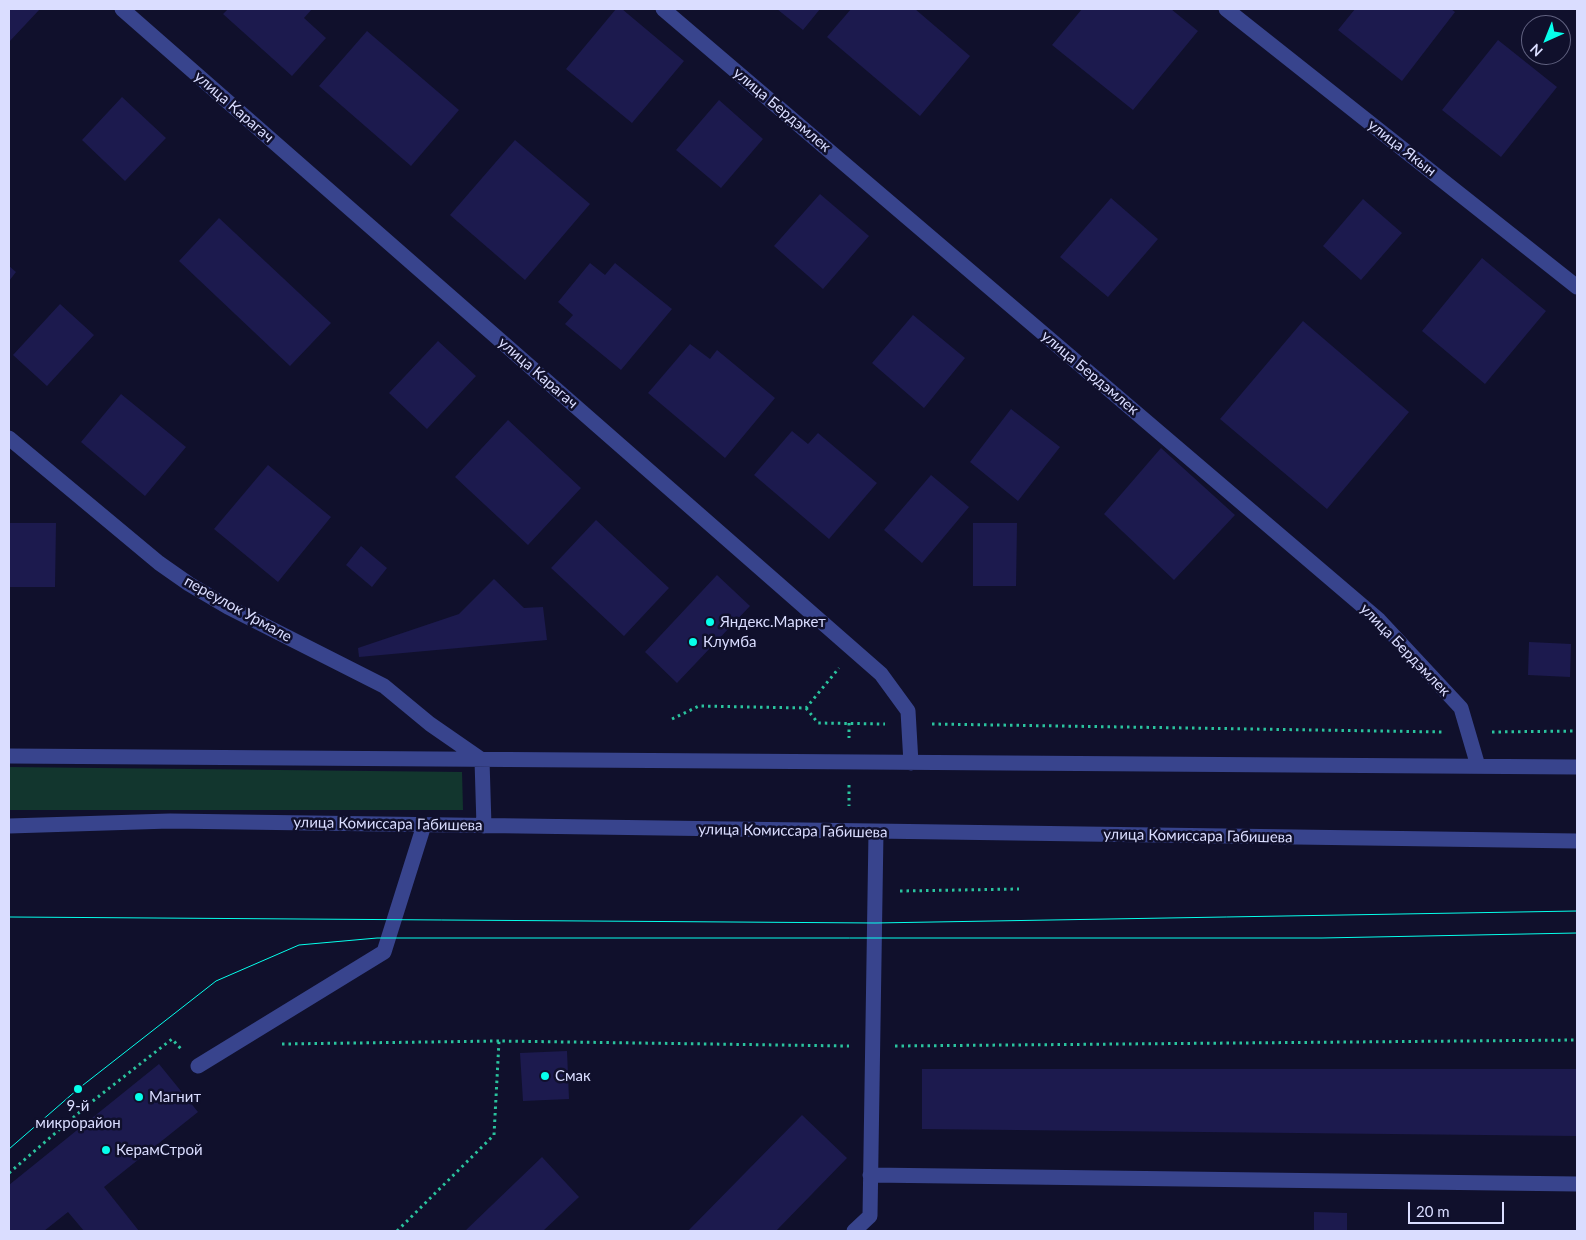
<!DOCTYPE html>
<meta charset="utf-8">
<style>
body{margin:0}
#map{position:relative;width:1586px;height:1240px;overflow:hidden;background:#10102c;font-family:Lato,sans-serif}
canvas{display:block}
.frame{position:absolute;inset:0;border:10px solid #daddff;pointer-events:none}
.north{position:absolute;left:1521px;top:15px;width:50px;height:50px;box-sizing:border-box;background:#10102c;border:1px solid #616280;border-radius:50%;rotate:224deg;font-size:14px;font-weight:700;line-height:20px;text-align:center;color:#daddff}
.north::after{content:'';display:block;margin:auto;width:18px;height:22px;background:#06ffeb;clip-path:polygon(50% 0,100% 100%,50% 72%,0 100%)}
.scale{position:absolute;left:1408px;top:1202px;width:96px;height:22px;box-sizing:border-box;border:2px solid #daddff;border-top:0;padding-left:6px;font-size:15px;line-height:18px;white-space:nowrap;color:#daddff;-webkit-text-stroke:4px #10102c;paint-order:stroke}
</style>
<div id="map">
<canvas width="1586" height="1240"></canvas>
<div class="frame"></div>
<div class="north">N</div>
<div class="scale">20 m</div>
</div>
<script>
const ctx = document.querySelector('canvas').getContext('2d');
ctx.lineJoin = 'round';
function fillPath(path, color) {
  ctx.fillStyle = color;
  ctx.fill(path, 'evenodd');
}
function trace(path, color, width, dash) {
  ctx.strokeStyle = color;
  ctx.lineWidth = width;
  ctx.lineCap = dash ? 'butt' : 'round';
  ctx.setLineDash(dash || []);
  ctx.stroke(path);
}
function label(font, color, halo, rows, align = 'center') {
  ctx.font = font + ' Lato,sans-serif';
  ctx.lineWidth = 5;
  ctx.setLineDash([]);
  ctx.textBaseline = 'middle';
  ctx.strokeStyle = halo;
  ctx.fillStyle = color;
  for (const [text, x, y, turn = 0] of rows) {
    ctx.save();
    ctx.translate(x, y);
    ctx.rotate((+turn || 0) * Math.PI / 180);
    ctx.textAlign = isNaN(turn) ? turn : align;
    if (halo) ctx.strokeText(text, 0, 0);
    ctx.fillText(text, 0, 0);
    ctx.restore();
  }
}
fillPath(new Path2D(`
 M9,767L462,772L463,810H9Z`), '#12362e');
fillPath(new Path2D(`
 M9,9H40L9,42Z
 M228,9H312L304,18L326,38L292,76L223,14Z
 M616,9H622L684,61L632,123L566,69Z
 M777,9H820L803,30Z
 M851,9H915L970,56L920,116L827,37Z
 M1082,9H1171L1198,31L1133,110L1052,45Z
 M1355,9H1451L1455,12L1402,81L1338,30Z
 M367,31L459,110L411,166L319,86Z
 M1498,40L1557,87L1501,157L1442,110Z
 M122,97L166,138L125,181L82,140Z
 M719,100L763,139L721,188L676,150Z
 M515,140L590,204L525,280L450,215Z
 M820,194L869,236L823,289L774,246Z
 M1111,198L1158,239L1108,297L1060,257Z
 M1363,199L1402,233L1361,280L1323,246Z
 M219,218L331,323L290,366L179,261Z
 M1482,258L1546,311L1485,384L1422,331Z
 M590,263L605,275L615,263L672,309L621,370L565,324L573,315L558,302Z
 M9,266L16,272L9,281Z
 M60,304L94,335L47,386L13,355Z
 M913,315L965,358L924,408L872,363Z
 M1303,321L1409,412L1327,509L1220,419Z
 M438,341L476,376L427,429L389,393Z
 M690,344L710,359L717,350L775,398L725,458L648,393Z
 M121,394L186,447L145,496L81,442Z
 M1011,409L1060,447L1018,501L970,462Z
 M508,420L581,488L528,545L455,477Z
 M792,431L808,444L818,433L877,483L829,539L754,475Z
 M1161,448L1235,515L1174,580L1104,514Z
 M268,465L331,517L278,582L214,529Z
 M931,475L969,507L922,563L884,530Z
 M596,520L669,588L624,636L551,568Z
 M9,523H56L55,587H9Z
 M973,523H1017L1016,586H973Z
 M361,546L387,568L372,587L346,565Z
 M717,575L750,606L677,683L645,652Z
 M494,579L524,608L543,607L547,640L359,657L358,648L459,614Z
 M1529,642L1571,644L1570,677L1528,675Z
 M567,1051L569,1099L523,1101L520,1053Z
 M159,1064L198,1112L104,1187L139,1231H84L68,1212L44,1231H9V1185Z
 M922,1069H1577V1136L922,1129Z
 M802,1115L847,1158L776,1231H688Z
 M542,1157L579,1197L543,1231H465Z
 M1314,1212L1347,1213V1231H1314Z`), '#1c1a4e');
trace(new Path2D(`
 M806,708L818,723L885,724
 M672,719L699,706L806,708L839,668
 M849,723V738
 M932,724L1443,732
 M1492,732L1577,731
 M849,785V806
 M900,891L1019,889
 M282,1044L499,1041
 M895,1046L1577,1040
 M9,1173L89,1104L172,1039L182,1050
 M397,1231L494,1135L499,1041L849,1046`), '#2ac39e', 3, [2.5, 4]);
trace(new Path2D(`
 M122,9L881,674L908,711L911,763
 M663,9L1379,620L1461,708L1478,766
 M1226,9L1577,287
 M9,438L159,563L189,584L228,607L384,686L430,724L482,760
 M9,756L1577,767
 M482,760L484,826
 M9,826L170,821L1577,841
 M198,1066L384,952L424,825
 M870,1175L1577,1184
 M854,1231L870,1216L876,832`), '#38448d', 15);
trace(new Path2D(`
 M9,917L875,923L1577,911
 M9,1149L78,1089L216,981L299,945L377,938H1322L1577,933`), '#06ffeb', 1);
for (const [x, y, r, color] of [
 [710,622,5,"#06ffeb"],
 [693,642,5,"#06ffeb"],
 [545,1076,5,"#06ffeb"],
 [78,1089,5,"#06ffeb"],
 [139,1097,5,"#06ffeb"],
 [106,1150,5,"#06ffeb"]
]) {
  const dot = new Path2D();
  dot.arc(x, y, r, 0, 2 * Math.PI);
  ctx.fillStyle = color;
  ctx.fill(dot);
  trace(dot, '#10102c', 2);
}
label('15px', '#daddff', '#10102c', [
 ["улица Карагач",234,107,41],
 ["улица Бердэмлек",782,110,40],
 ["улица Якын",1402,148,38],
 ["улица Карагач",538,373,41],
 ["улица Бердэмлек",1090,373,40],
 ["переулок Урмале",238,609,29],
 ["улица Бердэмлек",1405,650,46],
 ["улица Комиссара Габишева",388,824,1],
 ["улица Комиссара Габишева",793,831,1],
 ["улица Комиссара Габишева",1198,836,1]
]);
label('15px', '#daddff', '#10102c', [
 ["Яндекс.Маркет",720,622],
 ["Клумба",703,642],
 ["Смак",555,1076],
 ["Магнит",149,1097],
 ["9-й",78,1106,"center"],
 ["микрорайон",78,1123,"center"],
 ["КерамСтрой",116,1150]
], 'left');
</script>
